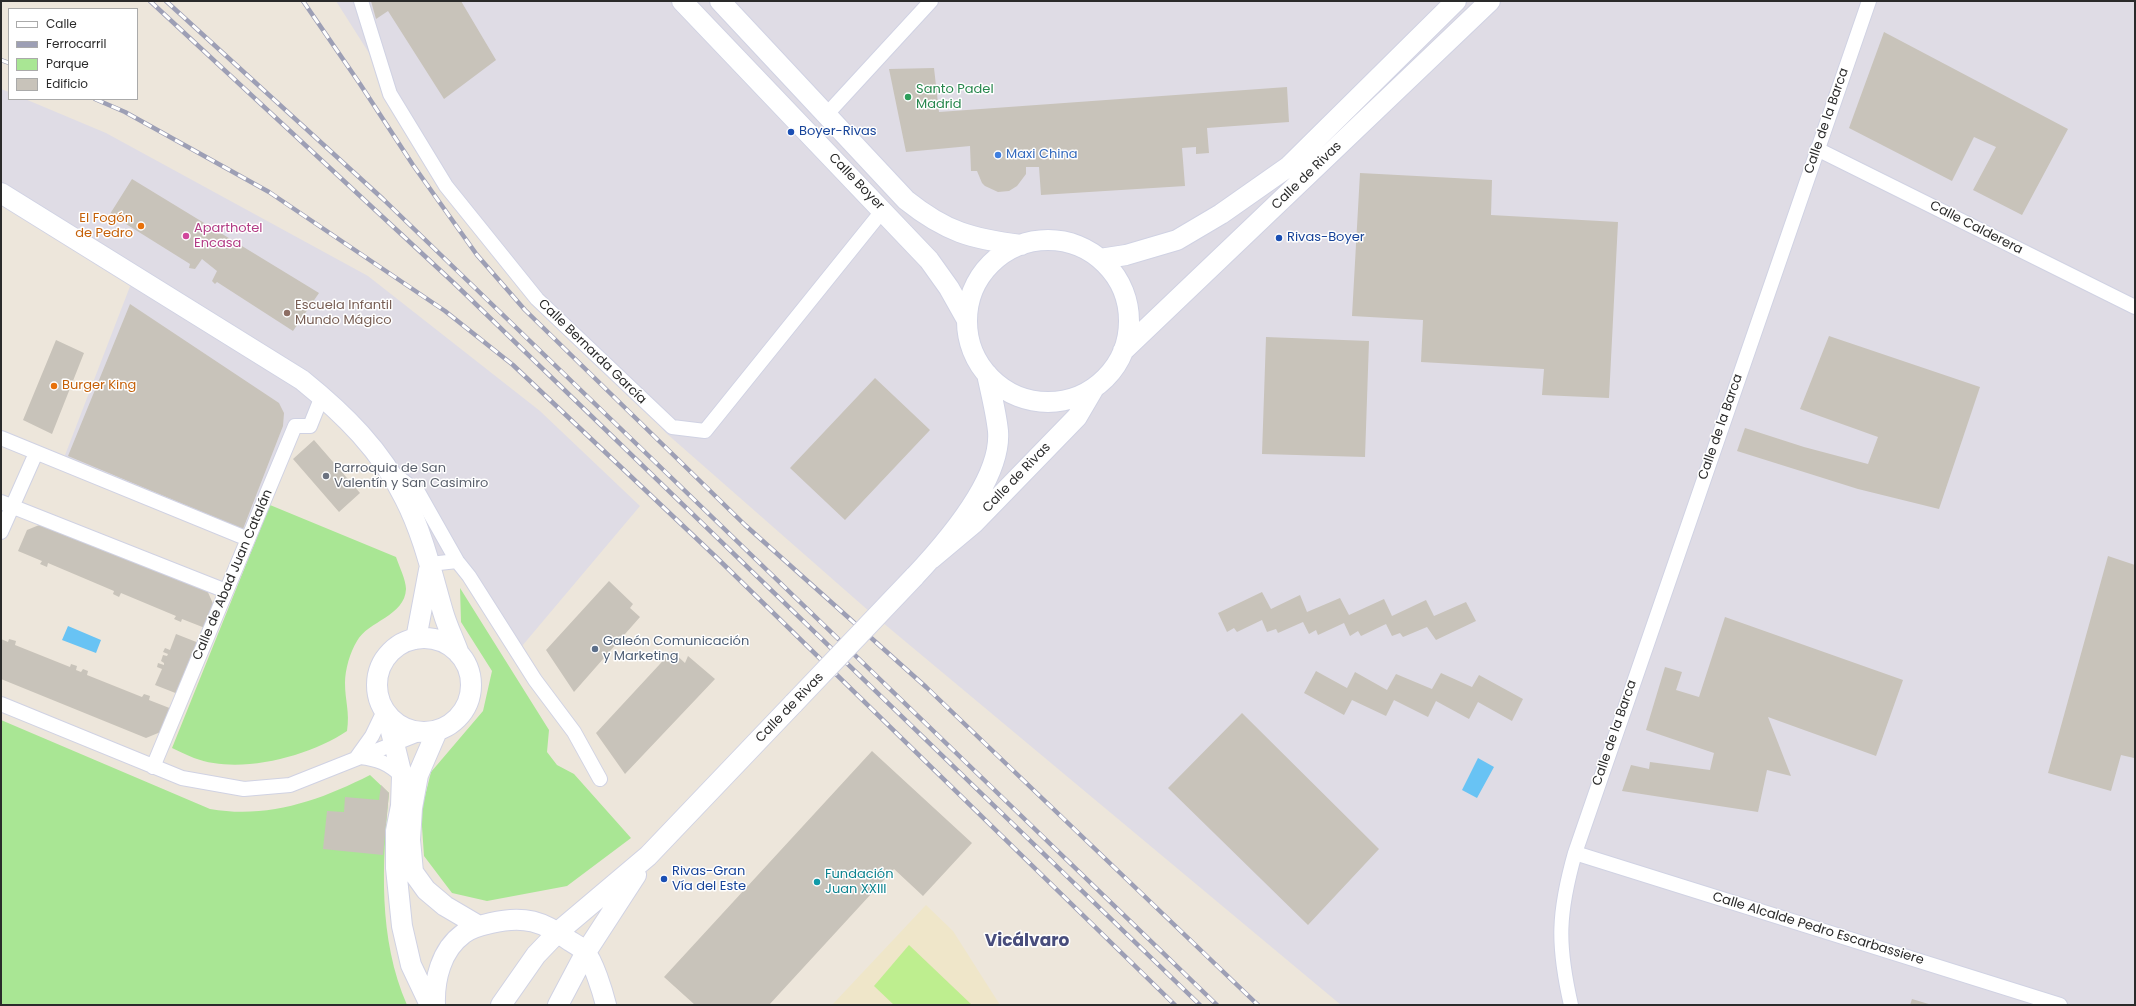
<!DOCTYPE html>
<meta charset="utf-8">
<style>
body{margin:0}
#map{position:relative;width:2136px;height:1006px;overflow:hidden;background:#ede6db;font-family:Poppins,sans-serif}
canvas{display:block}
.frame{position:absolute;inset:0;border:2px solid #2a2a2a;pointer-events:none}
.legend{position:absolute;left:8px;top:8px;width:130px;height:92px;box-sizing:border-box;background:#fff;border:1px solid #aaa;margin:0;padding:5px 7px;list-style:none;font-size:12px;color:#2a2a2a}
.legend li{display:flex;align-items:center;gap:8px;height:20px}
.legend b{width:20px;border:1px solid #aaa}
</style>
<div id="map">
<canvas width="2136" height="1006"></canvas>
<div class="frame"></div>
<ul class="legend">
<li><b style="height:5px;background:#fff"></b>Calle</li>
<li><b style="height:5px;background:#9d9fb5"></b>Ferrocarril</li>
<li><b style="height:11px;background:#a9e694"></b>Parque</li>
<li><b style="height:11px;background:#c8c3ba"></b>Edificio</li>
</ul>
</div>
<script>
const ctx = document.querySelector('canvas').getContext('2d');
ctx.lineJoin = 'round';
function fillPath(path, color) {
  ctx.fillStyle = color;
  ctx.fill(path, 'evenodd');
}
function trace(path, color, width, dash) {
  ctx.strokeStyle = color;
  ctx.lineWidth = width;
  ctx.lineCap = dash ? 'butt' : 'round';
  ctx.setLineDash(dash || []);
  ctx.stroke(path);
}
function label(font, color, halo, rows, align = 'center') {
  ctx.font = font + ' Poppins,sans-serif';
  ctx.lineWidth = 3;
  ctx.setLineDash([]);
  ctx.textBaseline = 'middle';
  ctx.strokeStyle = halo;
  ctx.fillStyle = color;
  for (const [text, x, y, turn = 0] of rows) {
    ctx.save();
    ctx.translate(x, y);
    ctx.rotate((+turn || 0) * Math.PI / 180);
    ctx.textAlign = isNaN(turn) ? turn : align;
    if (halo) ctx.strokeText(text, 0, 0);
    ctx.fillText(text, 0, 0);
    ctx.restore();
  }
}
fillPath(new Path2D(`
 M336,1H2135V1005H1341L870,612L666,433L478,225Z
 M1,89L9,92V99H25L106,133L368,276L540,411L640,506L517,652L457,561L430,564L405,499L322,396L310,426H295L248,539L62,463L134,276L1,193Z`), '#dfdce5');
fillPath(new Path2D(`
 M926,905L953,931L1000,1005H832Z`), '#efe6c9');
fillPath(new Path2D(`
 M270,505L396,557C399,566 406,580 406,589C405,616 368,621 357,641C350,652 345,670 345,683C345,701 350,712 347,731C308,757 239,775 194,758C186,755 179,751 172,748Z
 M460,588L549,730L547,752L557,765L574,774L631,838L567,886L487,901L452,893L424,856L421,812L431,772L483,711L492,671L461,622Z
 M1,720L210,809C267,819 319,801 370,775L389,793C382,864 378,938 407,1005H1Z`), '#a9e694');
fillPath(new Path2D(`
 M909,945L972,1005H894L874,986Z`), '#beee8f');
fillPath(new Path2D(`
 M68,626L101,640L96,653L62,640Z
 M1478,758L1494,767L1477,798L1462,790Z`), '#68c3f4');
fillPath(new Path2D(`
 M371,1H461L496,60L444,99L388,11L376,19Z
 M1884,32L2068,129L2022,215L1973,190L1996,147L1974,137L1952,181L1849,128Z
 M934,68L939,112L1287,87L1289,122L1207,128L1209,153L1196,154V147L1182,148L1185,186L1041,195L1039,167H1026V174L1017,186L1009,191L998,192L985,186L982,183L977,171H971L970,146L906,152L889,69Z
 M1360,173L1492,180L1491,215L1618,222L1609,398L1542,395L1544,369L1421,362L1423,320L1352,316Z
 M132,179L319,293L293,331L217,282L215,284L212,281L217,271L202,259L195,269L189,268L190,264L110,214Z
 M130,304L279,403L284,413L283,426L243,529L68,456Z
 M1829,336L1980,387L1939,509L1858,489L1737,451L1745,428L1804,447L1868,464L1878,437L1800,409Z
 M1266,337L1369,341L1365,457L1262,454Z
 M56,340L84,353L52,434L23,420Z
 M875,378L930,430L845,520L790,468Z
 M314,440L360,493L339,512L293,459Z
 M44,523L207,590L214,606L205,628L182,619L181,622L174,619L176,616L121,593L119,597L113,594L114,591L48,563L47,567L40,564L42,561L18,551L27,530Z
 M2108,556L2135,565V755L2134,758L2121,755L2111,791L2048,773Z
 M609,581L633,604L630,608L640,617L574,692L546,650Z
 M1262,592L1271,609L1300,595L1307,612L1340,598L1349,615L1384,599L1392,616L1426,600L1434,616L1466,602L1476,621L1436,640L1427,627L1403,637L1400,633L1392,636L1386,624L1361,636L1358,631L1350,636L1344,623L1318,635L1316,630L1309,634L1303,622L1278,633L1276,629L1267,632L1262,620L1237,632L1234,628L1227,632L1218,613Z
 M1725,617L1903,680L1876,756L1768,717L1791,776L1767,770L1758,812L1622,791L1631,765L1649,769L1650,762L1710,770L1714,753L1646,730L1665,667L1682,672L1676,690L1699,697Z
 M176,634L199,643L178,694L155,685L162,669L157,667L158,663L164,665V663L161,661L163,655L167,656L168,654L163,652L165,648L170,650Z
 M1,639L8,642L9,639L16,641L15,645L70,667L71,664L77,666L76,670L81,672L83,669L88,671L87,675L142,697L144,694L150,696L149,700L172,709L163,731L146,738L1,679Z
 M672,651L685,663L688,656L715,679L625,774L596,733Z
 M1316,671L1347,688L1355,672L1387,690L1396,674L1432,689L1441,673L1472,687L1479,675L1523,699L1512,721L1478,702L1469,719L1436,701L1428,717L1394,700L1386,716L1352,700L1344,715L1304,693Z
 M1242,713L1379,849L1308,925L1168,788Z
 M872,751L972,843L923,896L894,869L769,1005H695L664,977Z
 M381,785L389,793L383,855L323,849L327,811L344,812L345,797L379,800Z
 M1912,999L1932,1005H1910Z`), '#c8c3ba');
const street = new Path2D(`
 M361,1L390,94L446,186L537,299L672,427L705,431L883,210
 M827,114L931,1
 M1817,149L2135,307
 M1,438L248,539
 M394,474L418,492L457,561L469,576L535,680L574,732L600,779
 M1,502L226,591
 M1,532L36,453
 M430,564L457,561
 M1,704L182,778L244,789L290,785L421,733
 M357,757L372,736L384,711
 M360,757C378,759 388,763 402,776
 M153,767L295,426H310L322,396
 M1575,853L2060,1005
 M1571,1005C1557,944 1558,913 1575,853L1869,1`);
const secondary = new Path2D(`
 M682,1L929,260L949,288L967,320
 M720,1L906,200C946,232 972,239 1021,245
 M1,193L302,380C344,414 381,450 405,499C423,534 432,574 443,612C447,626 454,640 459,654
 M967 321a81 81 0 1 1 162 0a81 81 0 1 1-162 0Z
 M1100,259L1126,255L1177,240L1221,214L1288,167L1456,1
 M1123,351L1490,1
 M931,559L974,523L1077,417L1094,388
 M914,577C945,544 1002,479 998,431C996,412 991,393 987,374
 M377 685a47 47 0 1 1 94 0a47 47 0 1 1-94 0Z
 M416,639L429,570
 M387,715L402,776L401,806L396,831V868L402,926L411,965L430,1005
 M437,731L418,775L412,808L410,840L413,872L426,890L445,906L479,926
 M435,1005C434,980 441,950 463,934C470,928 482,925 491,923C524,915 543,921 570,941C575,944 581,947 585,952C593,960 603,993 606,1005
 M501,1005L536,955L558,932L648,856L794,703
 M558,1005L586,952L636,875`);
trace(street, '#d0d2e3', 16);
trace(secondary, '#d0d2e3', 22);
trace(street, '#fff', 14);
trace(secondary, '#fff', 20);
const rail = new Path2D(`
 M150,1L456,285L1200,1005
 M166,1L383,199L1217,1005
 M303,1L360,84L413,165L477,255L525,310L745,525L926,687L1258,1005
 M1,60L9,63
 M95,99L125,112L269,192L445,311L513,365L716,557L1175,1005`);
trace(rail, '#9d9fb5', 4.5);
trace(rail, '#fff', 3, [9]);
const secondaryBridge = new Path2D(`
 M794,703L914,577`);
trace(secondaryBridge, '#d0d2e3', 22, []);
trace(secondaryBridge, '#fff', 20);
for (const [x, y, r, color] of [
 [908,97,4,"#2e9e5b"],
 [791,132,4,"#1a4fb4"],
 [998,155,4,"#3f7fe0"],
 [141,226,4,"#e8710a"],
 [186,236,4,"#d1479c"],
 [1279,238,4,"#1a4fb4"],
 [287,313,4,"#8d6e63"],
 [54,386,4,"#e8710a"],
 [326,476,4,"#6b7280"],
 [595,649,4,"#5c6f8a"],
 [664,879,4,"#1a4fb4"],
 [817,882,4,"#0f9aa8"]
]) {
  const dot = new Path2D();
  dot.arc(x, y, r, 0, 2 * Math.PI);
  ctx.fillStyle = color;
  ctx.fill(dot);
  trace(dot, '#fff', 1.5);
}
label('13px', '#27864d', '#fff', [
 ["Santo Padel",916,90],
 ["Madrid",916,105]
], 'left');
label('13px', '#2a2a2a', '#fff', [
 ["Calle de la Barca",1827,121,-71],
 ["Calle de Rivas",1307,176,-44],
 ["Calle Boyer",856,182,46],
 ["Calle Calderera",1976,228,27],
 ["Calle Bernarda García",592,352,44],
 ["Calle de la Barca",1721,427,-71],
 ["Calle de Rivas",1017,478,-46],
 ["Calle de Abad Juan Catalán",233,575,-67],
 ["Calle de Rivas",790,708,-46],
 ["Calle de la Barca",1615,733,-71],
 ["Calle Alcalde Pedro Escarbassiere",1818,929,17]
]);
label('13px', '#164399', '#fff', [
 ["Boyer-Rivas",799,132],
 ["Rivas-Boyer",1287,238],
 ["Rivas-Gran",672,872],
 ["Vía del Este",672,887]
], 'left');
label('13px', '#366cbe', '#fff', [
 ["Maxi China",1006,155]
], 'left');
label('13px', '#c56008', '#fff', [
 ["El Fogón",133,219],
 ["de Pedro",133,234],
 ["Burger King",62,386,"left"]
], 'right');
label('13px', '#b23c85', '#fff', [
 ["Aparthotel",194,229],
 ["Encasa",194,244]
], 'left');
label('13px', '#785e54', '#fff', [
 ["Escuela Infantil",295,306],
 ["Mundo Mágico",295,321]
], 'left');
label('13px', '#5b616d', '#fff', [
 ["Parroquia de San",334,469],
 ["Valentín y San Casimiro",334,484]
], 'left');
label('13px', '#4e5e75', '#fff', [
 ["Galeón Comunicación",603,642],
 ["y Marketing",603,657]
], 'left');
label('13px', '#0d838f', '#fff', [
 ["Fundación",825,875],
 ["Juan XXIII",825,890]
], 'left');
label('bold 17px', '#484d7c', '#fff', [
 ["Vicálvaro",1027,942]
]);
</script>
